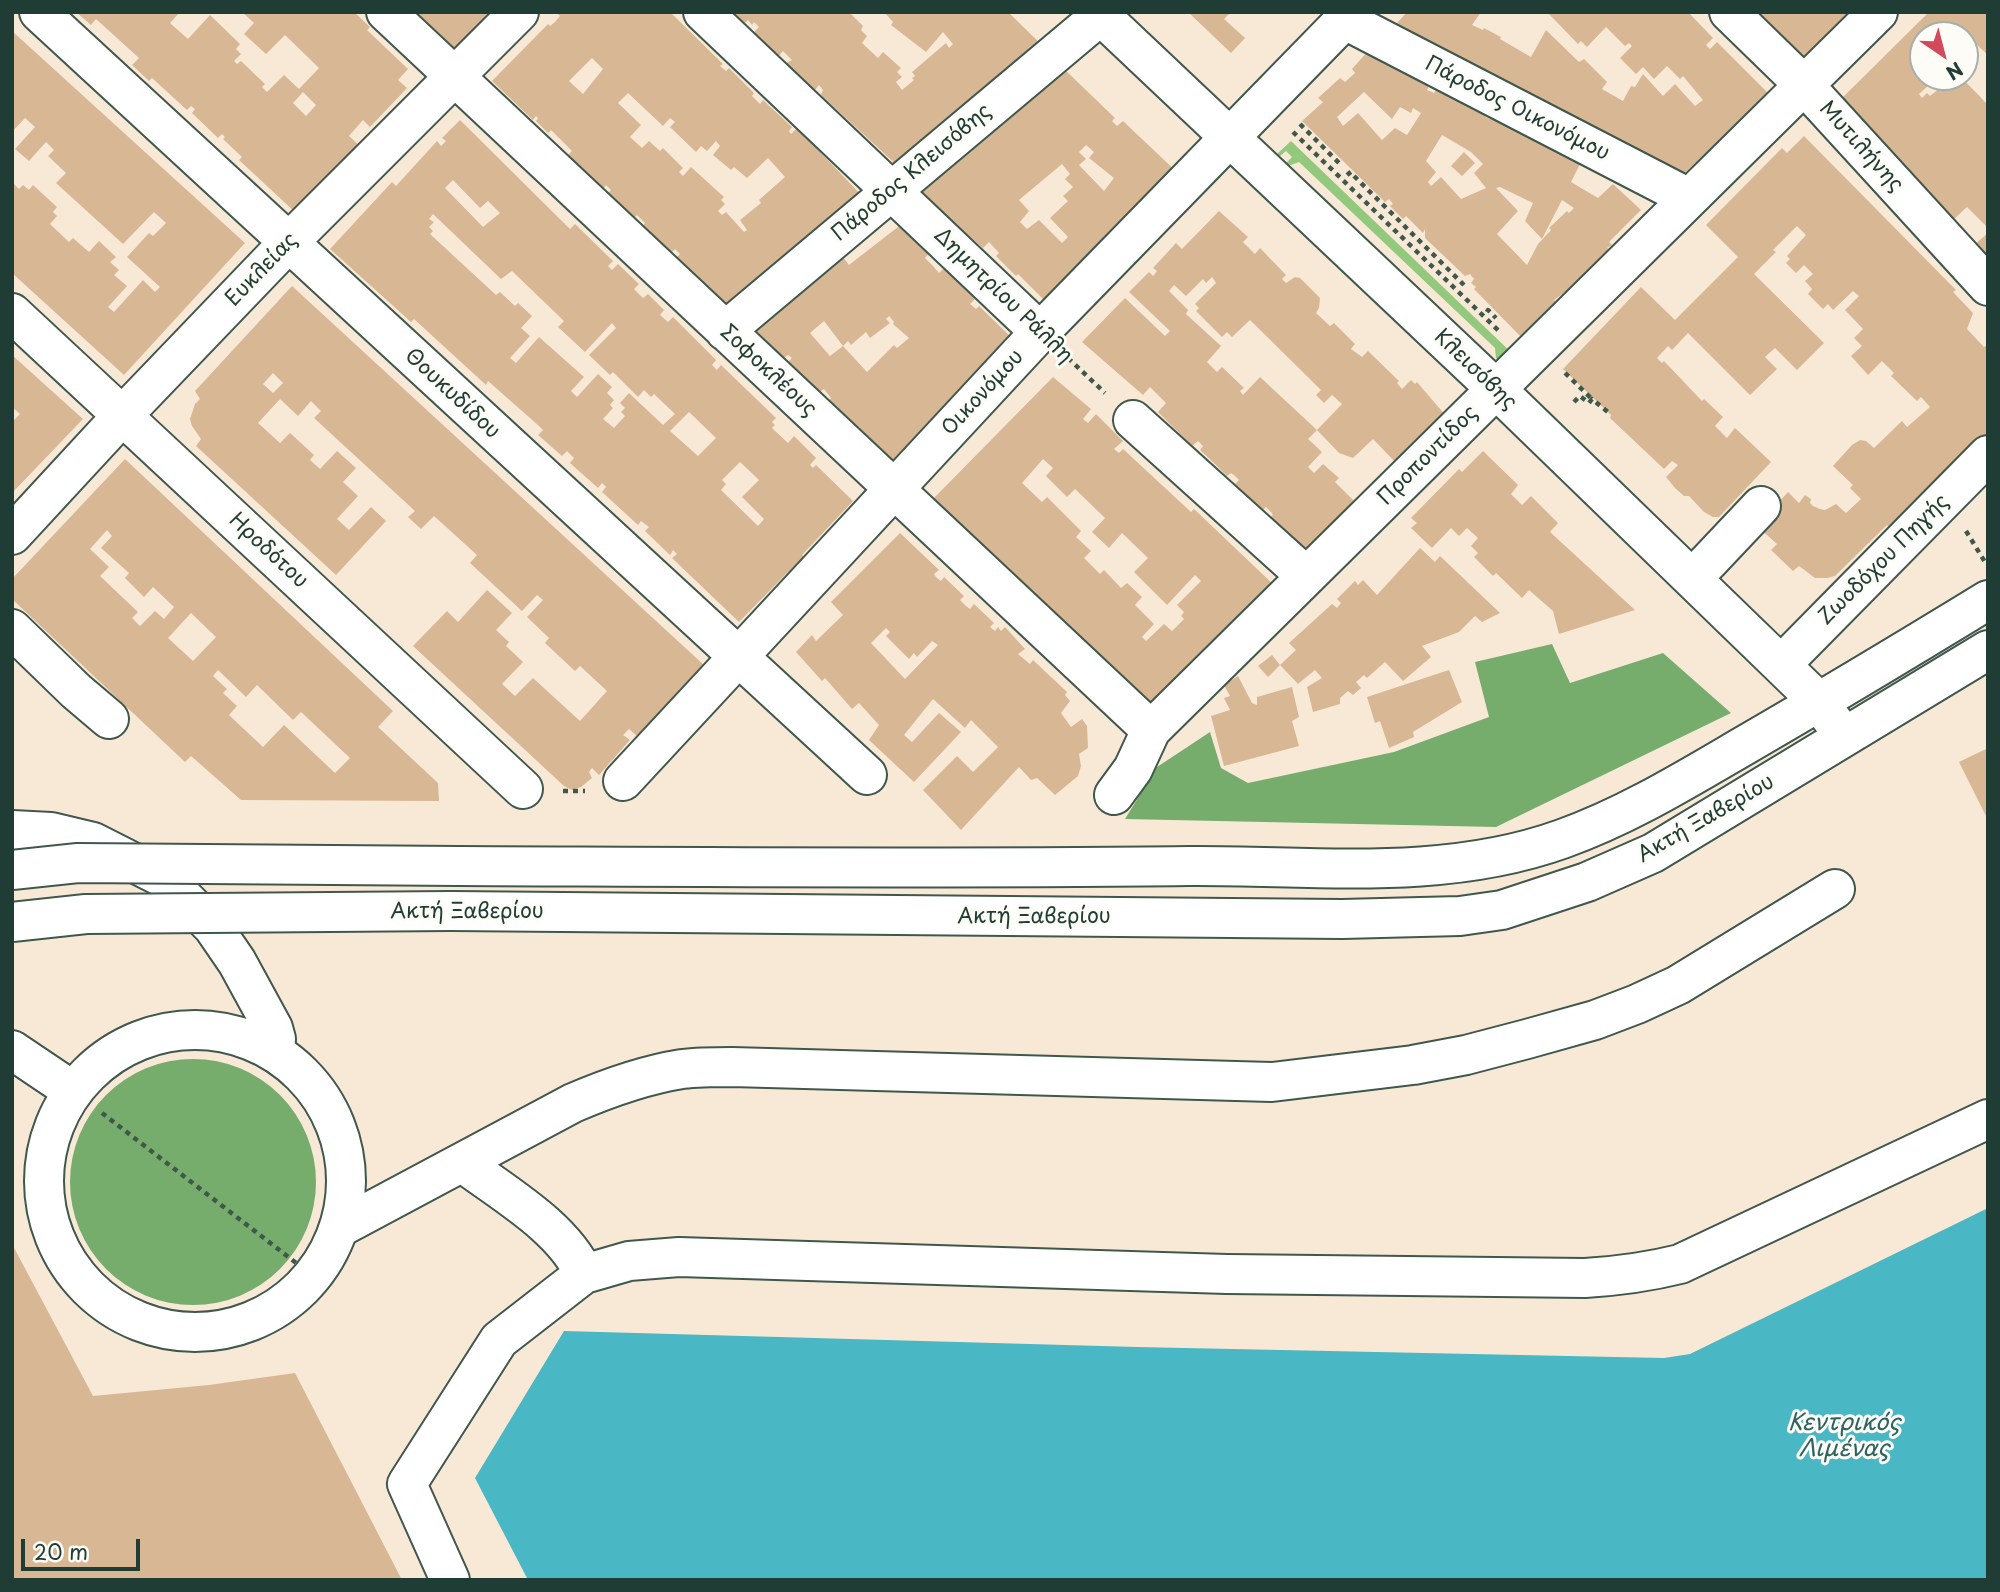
<!DOCTYPE html>
<meta charset="utf-8">
<style>
body{margin:0}
#map{position:relative;width:2000px;height:1592px;overflow:hidden;background:#f8e9d7;font-family:"Playpen Sans",sans-serif}
canvas{display:block}
.frame{position:absolute;inset:0;border:14px solid #1f3d34;pointer-events:none}
.north{position:absolute;left:1909px;top:21px;width:70px;height:70px;box-sizing:border-box;background:#fdfcf7;border:2px solid #a4b0a9;border-radius:50%;rotate:145deg;font-size:19px;font-weight:700;line-height:28px;text-align:center;color:#1f3d34}
.north::after{content:'';display:block;margin:auto;width:24px;height:32px;background:#d1495b;clip-path:polygon(50% 0,100% 100%,50% 72%,0 100%)}
.scale{position:absolute;left:21px;top:1539px;width:119px;height:32px;box-sizing:border-box;border:4px solid #1f3d34;border-top:0;padding-left:9px;font-size:21px;line-height:24px;white-space:nowrap;color:#1f3d34;-webkit-text-stroke:5px #fdfcf7;paint-order:stroke}
</style>
<div id="map">
<canvas width="2000" height="1592"></canvas>
<div class="frame"></div>
<div class="north">N</div>
<div class="scale">20 m</div>
</div>
<script>
const ctx = document.querySelector('canvas').getContext('2d');
ctx.lineJoin = 'round';
function fillPath(path, color) {
  ctx.fillStyle = color;
  ctx.fill(path, 'evenodd');
}
function trace(path, color, width, dash) {
  ctx.strokeStyle = color;
  ctx.lineWidth = width;
  ctx.lineCap = dash ? 'butt' : 'round';
  ctx.setLineDash(dash || []);
  ctx.stroke(path);
}
function label(font, color, halo, rows, align = 'center') {
  ctx.font = font + ' "Playpen Sans",sans-serif';
  ctx.lineWidth = 6;
  ctx.setLineDash([]);
  ctx.textBaseline = 'middle';
  ctx.strokeStyle = halo;
  ctx.fillStyle = color;
  for (const [text, x, y, turn = 0] of rows) {
    ctx.save();
    ctx.translate(x, y);
    ctx.rotate((+turn || 0) * Math.PI / 180);
    ctx.textAlign = isNaN(turn) ? turn : align;
    if (halo) ctx.strokeText(text, 0, 0);
    ctx.fillText(text, 0, 0);
    ctx.restore();
  }
}
fillPath(new Path2D(`
 M1291,141L1517,358L1507,368L1496,358L1495,348L1299,162L1288,166L1286,163L1292,157L1286,151L1279,157L1277,154Z`), '#93c97c');
fillPath(new Path2D(`
 M1552,644L1570,683L1663,653L1731,713L1496,827L1125,819L1157,767L1210,732L1221,768L1248,783L1394,752L1489,717L1475,662Z
 M70 1182a123 123 0 1 1 246 0a123 123 0 1 1-246 0Z`), '#76ad6c');
fillPath(new Path2D(`
 M1988,1208V1580H528L475,1478L564,1331L1137,1347L1664,1358L1690,1354Z`), '#49b7c4');
fillPath(new Path2D(`
 M76,12H180L170,23L188,39L210,15L240,44L236,49L241,54L234,61L237,64L241,61L265,84L262,87L267,92L284,75L299,89L319,68L285,35L266,54L244,34L254,23L242,12H354L370,27L367,30L408,69L398,80L407,88L370,127L363,120L349,136L360,146L297,214L239,160L242,157L223,139L225,137L222,134L218,138L192,113L195,109L191,106L187,110L152,78L149,81L132,65L139,58L96,19L91,25ZM303,92L316,105L306,116L293,103Z
 M408,12H489L451,53Z
 M556,12H670L723,64L720,66L726,71L729,68L754,93L752,96L760,104L763,100L792,127L789,131L791,134L797,128L865,199L730,311L675,259L680,254L675,249L670,254L641,228L645,223L637,215L633,219L607,194L611,190L606,185L603,189L568,155L572,151L551,130L548,133L536,121L538,118L536,116L533,120L492,81L548,24L550,26L555,22L560,16ZM592,58L603,69L583,94L569,81ZM628,93L663,126L670,118L675,122L670,127L696,152L701,146L707,151L716,141L720,146L713,155L731,170L734,167L747,178L768,158L785,177L759,200L761,203L740,220L747,230L744,232L726,212L722,215L718,211L725,204L721,200L724,197L691,167L683,176L679,172L683,168L663,148L660,151L649,141L642,148L630,137L641,125L618,103Z
 M732,12H849L863,26L861,30L867,36L862,43L878,58L883,52L901,68L897,72L902,77L896,82L902,90L914,80L912,78L915,76L912,72L946,43L949,48L953,44L943,32L926,52L891,25L893,22L884,12H1008L1046,49L901,169L821,95L823,90L819,85L815,90L786,63L792,60L783,51L778,57L753,33L759,27L754,22L752,25L748,20L744,24Z
 M1188,12H1227L1229,14L1224,19L1245,38L1231,53Z
 M1407,12H1481L1472,25L1483,30L1484,28L1501,37L1500,39L1531,57L1546,30L1579,62L1584,59L1607,82L1602,89L1623,101L1631,86L1635,87L1643,74L1663,96L1675,84L1695,106L1703,100L1683,76L1680,79L1667,66L1654,79L1643,67L1636,74L1620,58L1632,46L1629,43L1625,46L1606,27L1587,47L1581,41L1578,44L1547,12H1688L1713,38L1706,45L1710,49L1717,42L1769,94L1678,179L1387,34Z
 M1754,12H1864L1806,72Z
 M1929,12L1936,14L1938,12H1988V55L1977,45L1965,56V35H1923V77H1943L1932,87L1929,85L1919,94L1922,98L1927,93L1930,96L1953,77H1961L1988,105V228L1967,207L1953,220L1839,101Z
 M12,31L245,243L124,375L12,273V182L19,189L23,185L29,190L33,185L57,207L53,212L57,216L50,224L69,242L73,238L89,252L99,241L116,257L110,262L119,270L114,275L127,286L108,307L114,312L143,280L155,292L160,287L127,257L149,233L153,236L166,223L154,212L123,244L56,183L66,173L48,156L54,150L46,142L29,161L15,149L35,127L25,118L12,132Z
 M1368,51L1430,84L1427,90L1434,93L1439,86L1488,112L1485,117L1493,120L1495,116L1581,162L1571,182L1598,198L1613,184L1641,210L1609,242L1612,245L1607,248L1611,252L1567,295L1565,292L1554,300L1558,304L1523,339L1474,289L1476,287L1471,283L1474,279L1470,274L1465,276L1425,238V229L1423,233L1406,216L1403,219L1390,206L1393,204L1389,199L1385,202L1302,121L1323,102L1318,98L1340,78L1345,82L1355,73L1352,69ZM1364,92L1392,119L1400,107L1411,113L1413,108L1421,113L1407,135L1395,128L1382,140L1358,113L1343,126L1337,117ZM1442,135L1471,152L1483,164L1474,173L1486,188L1461,199L1441,177L1431,186L1428,182L1436,172L1426,161ZM1500,187L1533,203L1525,221L1542,239L1562,200L1574,208L1569,213L1567,211L1549,228L1551,230L1538,244L1527,265L1497,234L1518,211L1496,188Z
 M1062,67L1115,118L1112,121L1117,126L1123,121L1180,175L1049,305L1018,274L1016,276L996,256L999,253L989,242L983,248L918,191ZM1086,145L1094,152L1089,158L1114,178L1104,191L1079,165L1086,159L1079,152ZM1062,164L1070,174L1065,179L1073,187L1063,196L1068,201L1050,218L1068,237L1062,243L1039,220L1027,229L1020,222L1029,211L1019,200Z
 M460,120L570,229L575,224L613,261L608,266L612,270L618,264L639,284L634,289L643,298L648,294L664,310L660,315L668,322L673,317L716,360L712,365L717,370L721,365L776,418L772,422L775,425L772,428L788,443L794,436L816,458L810,465L813,468L816,465L853,501L802,555L806,558L790,574L788,572L739,622L672,558L677,554L673,550L670,555L645,531L649,527L641,521L638,525L602,492L606,487L602,483L598,488L570,463L574,458L567,451L562,456L538,435L543,430L539,426L488,381L486,385L414,319L411,322L330,249L392,182L396,186L437,141L441,146L446,141L442,138ZM453,180L480,208L488,201L500,213L483,227L445,188ZM433,214L501,279L512,271L564,321L558,327L585,352L612,323L616,328L589,355L610,375L613,372L638,397L644,390L651,397L654,394L675,414L663,425L629,393L620,403L625,408L621,412L625,416L614,428L603,419L613,408L610,405L614,400L607,393L612,387L598,374L577,397L571,391L584,377L539,337L516,363L510,358L530,336L521,328L532,316L518,303L515,306L500,292L496,295L430,234L433,231L429,227L434,222L429,219ZM689,412L716,438L698,456L670,431ZM740,462L759,480L742,497L764,519L758,526L721,490L726,484L722,480Z
 M1804,136L1956,290L1953,292L1973,313L1967,329L1984,347L1988,344V433L1948,471L1893,530L1887,525L1835,576L1827,578H1815L1799,566L1793,571L1771,550L1777,544L1757,526L1788,492L1799,503L1805,495L1811,499L1810,503L1813,506L1820,509L1825,510L1836,504L1846,513L1861,499L1850,488L1853,485L1833,466L1852,445L1860,440L1866,441L1874,448L1902,421L1907,427L1930,407L1921,397L1917,401L1891,376L1894,373L1882,361L1868,375L1851,356L1862,346L1854,338L1863,329L1845,310L1859,296L1853,291L1833,310L1828,304L1823,309L1808,294L1812,289L1805,281L1813,274L1804,265L1796,273L1786,263L1790,259L1787,256L1806,235L1797,226L1773,250L1776,252L1754,274L1824,343L1797,370L1775,348L1765,357L1777,369L1750,395L1688,333L1672,350L1668,346L1657,358L1662,363L1664,361L1702,401L1704,399L1723,417L1715,426L1727,438L1735,428L1771,462L1719,517H1713L1704,512L1689,496H1684L1675,488L1666,477L1678,465L1672,461L1664,469L1610,418L1611,415L1563,369L1641,287L1675,320L1738,257L1706,225L1782,148L1787,153Z
 M1464,152L1475,163L1462,176L1451,166Z
 M1219,211L1248,237L1243,242L1255,254L1260,248L1286,275L1282,279L1286,283L1295,277L1300,278L1320,298L1319,308L1316,313L1330,326L1334,323L1355,344L1351,349L1362,357L1368,351L1399,381L1397,383L1402,389L1411,380L1415,384L1417,382L1446,416L1397,464L1373,439L1353,458L1339,453L1317,430L1342,404L1332,395L1324,403L1316,395L1321,390L1250,320L1232,337L1227,332L1222,337L1196,311L1199,308L1195,304L1216,283L1212,277L1206,283L1203,279L1186,296L1174,285L1169,291L1188,310L1186,314L1221,346L1207,362L1217,372L1222,367L1244,388L1240,391L1243,395L1260,377L1317,430L1308,439L1322,452L1308,467L1314,473L1323,464L1339,478L1335,482L1359,506L1309,554L1268,519L1273,515L1271,512L1266,507L1263,510L1235,484L1239,480L1235,476L1231,473L1227,476L1215,464L1200,450L1203,446L1198,441L1192,446L1158,412L1166,403L1150,387L1143,395L1082,342L1125,298L1165,336L1170,331L1129,292L1149,272L1153,276L1157,271L1153,268L1176,243L1182,249Z
 M903,223L930,252L925,258L933,266L939,273L945,267L975,299L970,304L976,309L979,306L1016,342L897,467L858,431L860,427H850L826,405L831,398L824,389L818,393L787,363L792,358L788,355L784,358L752,327L842,256L849,265ZM889,316L894,322L893,324L909,338L897,348L894,345L867,372L843,346L830,356L810,333L824,321L843,346L848,341L851,345L866,332L870,338L890,323L886,319Z
 M1988,233V257L1975,244Z
 M292,286L705,666L639,738L629,729L623,735L630,740L599,775L592,768L589,772L592,778L581,787L572,790L564,786L413,646L447,611L458,622L487,590L512,613L496,630L509,642L506,646L523,662L502,684L515,696L533,678L580,721L607,691L580,666L575,671L545,643L549,638L527,617L543,600L537,595L522,611L470,563L477,555L434,516L421,529L408,517L415,511L314,418L321,411L311,401L298,416L280,399L258,423L280,443L290,433L314,455L310,460L320,469L337,451L356,468L343,482L358,496L337,519L349,530L371,507L386,521L336,575L196,446L201,439L192,426L190,419L195,404L200,399L195,391ZM273,373L283,383L273,393L263,384Z
 M12,355L83,419L12,493V422L20,414L12,407Z
 M1053,377L1091,409L1083,419L1088,423L1096,414L1123,441L1114,449L1119,453L1123,449L1191,512L1194,509L1275,586L1149,713L933,499ZM1043,459L1053,468L1046,476L1067,497L1075,489L1105,518L1092,532L1109,548L1122,533L1148,558L1134,572L1167,605L1195,575L1201,581L1177,605L1184,612L1181,616L1184,619L1172,631L1164,624L1146,641L1142,637L1154,624L1135,605L1142,597L1127,583L1121,588L1104,570L1100,574L1084,558L1091,551L1076,537L1081,531L1047,497L1042,502L1022,483Z
 M1483,451L1518,485L1511,494L1522,505L1531,496L1558,523L1550,532L1635,610L1559,634L1553,611L1529,590L1522,598L1496,573L1493,576L1474,557L1478,553L1471,546L1478,538L1467,528L1459,536L1451,528L1432,548L1411,528L1417,523L1411,518L1459,469L1462,472Z
 M125,459L393,711L378,727L438,783L439,801L241,800L191,756L185,762L12,599V579ZM107,530L112,536L101,548L129,573L125,578L144,597L153,587L174,607L164,619L155,611L140,626L132,618L138,612L100,576L109,567L90,549ZM191,613L216,637L193,661L168,638ZM218,670L246,697L257,685L293,720L301,712L350,758L335,773L284,725L263,747L229,715L237,706L223,693L227,689L213,676Z
 M900,533L939,570L934,574L936,577L941,581L944,577L964,596L960,600L966,606L970,609L974,604L994,623L990,627L995,631L998,627L1001,631L1005,627L1025,649L1018,654L1030,664L1033,660L1067,692L1065,695L1070,701L1061,713L1071,727L1082,719L1087,726L1088,748L1079,754L1081,766L1078,776L1055,795L1037,778L1031,780L1019,767L961,830L923,790L957,756L973,772L998,747L971,720L965,728L933,699L904,735L912,742L939,713L961,732L914,782L869,740L879,725L859,703L852,709L825,678L822,681L796,652L812,635L816,641L843,615L831,602ZM886,628L890,632L886,636L909,659L914,653L917,657L932,641L938,645L905,679L871,643Z
 M1420,548L1435,562L1440,556L1500,613L1482,622L1475,616L1459,632L1422,646L1431,657L1403,681L1385,662L1367,678L1364,675L1356,682L1361,688L1353,695L1348,691L1340,698V704L1313,712L1307,687L1322,678L1315,670L1298,684L1280,665L1296,650L1289,643L1332,604L1337,608L1341,603L1337,599L1355,581L1358,585L1363,580L1377,595Z
 M1272,655L1280,665L1268,677L1258,666Z
 M1449,670L1462,702L1413,732L1414,737L1389,748L1380,721L1375,723L1367,697Z
 M1238,676L1252,703L1257,705V697L1292,687L1299,717L1292,721L1299,746L1224,766L1211,716L1230,710L1224,698L1230,696L1224,685Z
 M1988,748V820L1959,762Z
 M12,1244L93,1396L209,1385L295,1373L402,1580H12Z`), '#d8b794');
const minor = new Path2D(`
 M39,12L867,775
 M386,12L1151,730
 M703,12L1040,332
 M1097,12L1496,389L1819,702L1844,736
 M1729,12L1804,85L1988,286
 M1345,20L1689,198
 M12,313L523,789
 M725,331L1100,16
 M1133,420L1306,576
 M12,535L122,416L288,243L519,12
 M1692,579L1761,506
 M12,629L76,691L109,719
 M1781,665L1988,455
 M623,781L1040,332L1352,12
 M1114,795L1133,769L1151,730L1878,12
 M44 1181a151 151 0 1 1 302 0a151 151 0 1 1-302 0Z
 M463,1163C504,1194 563,1227 584,1274
 M339,1228L573,1103C608,1088 644,1075 682,1069C699,1067 716,1067 732,1067L1272,1082L1413,1065L1466,1055L1527,1039L1595,1020L1637,1004L1678,985L1835,889
 M450,1580L407,1484L499,1340L584,1274L629,1261L679,1257L1227,1274L1585,1278C1618,1276 1648,1272 1680,1264L1988,1119`);
const major = new Path2D(`
 M12,830L51,832L93,842L164,878L213,927L237,962L273,1028L276,1039L275,1051
 M459,866C702,867 946,869 1189,866C1314,865 1442,882 1562,839C1627,816 1687,779 1747,744C1828,697 1908,649 1988,600
 M451,911L1342,919L1460,916L1502,910L1587,882L1653,853L1988,650
 M12,1050L73,1091`);
trace(minor, '#40574c', 42);
trace(major, '#40574c', 42);
trace(new Path2D(`
 M1300,124L1342,166
 M1293,132L1499,331
 M1347,175L1352,171
 M1354,176L1464,285
 M1487,312L1488,310L1496,318
 M1068,358L1105,393
 M1565,373L1592,399
 M1574,402L1580,396L1589,403L1592,399L1609,413
 M1966,531L1985,562
 M563,791H585
 M102,1113L313,1276`), '#40574c', 4.5, [5, 5]);
trace(minor, '#fff', 38);
trace(major, '#fff', 38);
const majorBridge = new Path2D(`
 M12,870L78,863L459,866
 M12,922L86,914L451,911`);
trace(majorBridge, '#40574c', 42, []);
trace(majorBridge, '#fff', 38);
label('21px', '#1f3d34', '#fdfcf7', [
 ["Πάροδος Οικονόμου",1517,109,27],
 ["Μυτιλήνης",1861,147,48],
 ["Πάροδος Κλεισόβης",912,173,-40],
 ["Ευκλείας",262,270,-46],
 ["Δημητρίου Ράλλη",1003,296,44],
 ["Κλεισόβης",1475,370,44],
 ["Σοφοκλέους",768,371,43],
 ["Οικονόμου",983,393,-47],
 ["Θουκυδίδου",452,394,43],
 ["Προποντίδος",1428,456,-45],
 ["Ηροδότου",268,551,43],
 ["Ζωοδόχου Πηγής",1884,560,-45],
 ["Ακτή Ξαβερίου",1706,819,-30],
 ["Ακτή Ξαβερίου",467,912],
 ["Ακτή Ξαβερίου",1034,917]
]);
label('italic 23px', '#2c625f', '#fdfcf7', [
 ["Κεντρικός",1844,1424],
 ["Λιμένας",1844,1450]
]);
</script>
